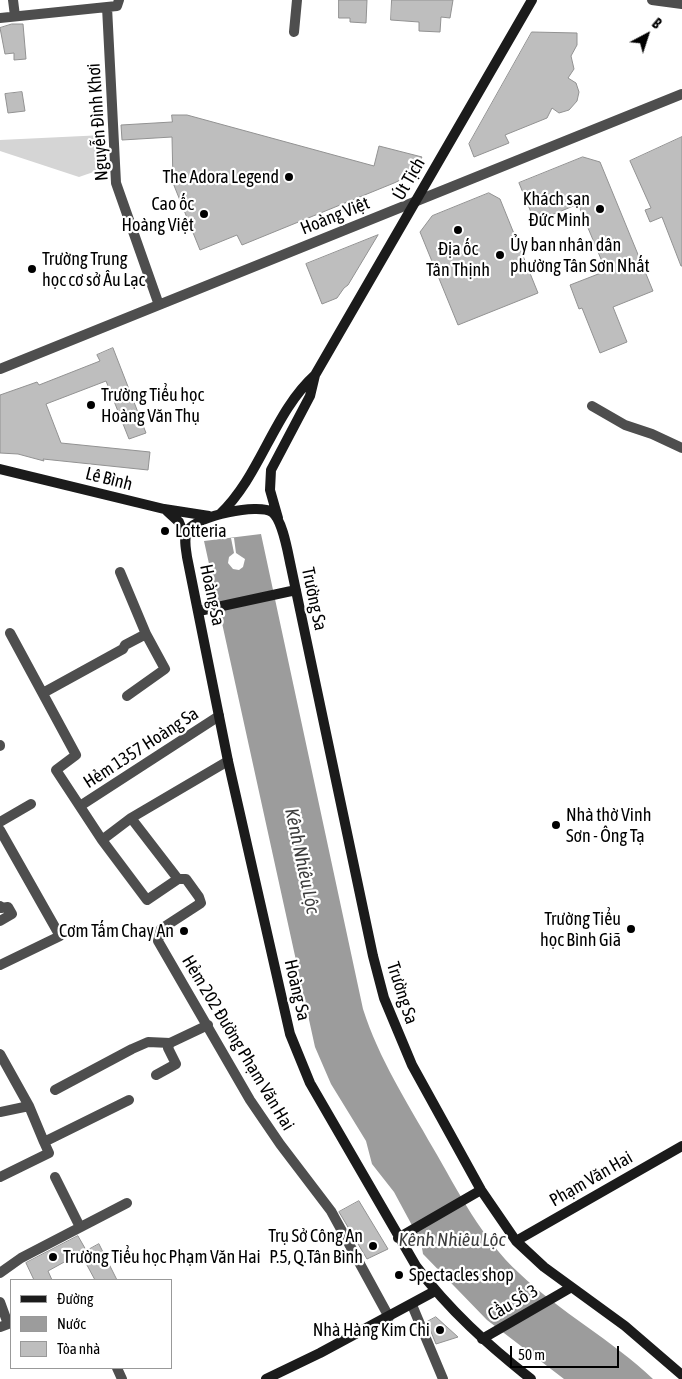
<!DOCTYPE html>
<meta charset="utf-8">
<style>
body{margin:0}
#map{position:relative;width:682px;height:1379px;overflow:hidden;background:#fff;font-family:"Asap Condensed",sans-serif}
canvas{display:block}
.legend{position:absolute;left:10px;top:1279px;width:162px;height:90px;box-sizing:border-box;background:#fff;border:1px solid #999;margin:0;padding:6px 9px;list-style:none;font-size:15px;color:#000}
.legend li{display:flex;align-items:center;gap:10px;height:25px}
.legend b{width:25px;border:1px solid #999}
.north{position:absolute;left:622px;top:10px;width:50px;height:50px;-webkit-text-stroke:4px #fff;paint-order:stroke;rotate:40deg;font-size:14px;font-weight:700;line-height:20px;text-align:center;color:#000}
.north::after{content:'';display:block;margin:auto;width:18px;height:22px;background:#000;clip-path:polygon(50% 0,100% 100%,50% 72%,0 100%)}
.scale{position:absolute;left:510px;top:1346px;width:109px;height:22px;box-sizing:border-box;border:2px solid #000;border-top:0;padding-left:6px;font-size:15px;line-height:18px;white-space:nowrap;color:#000;-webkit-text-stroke:4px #fff;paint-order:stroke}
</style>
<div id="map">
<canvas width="682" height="1379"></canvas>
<ul class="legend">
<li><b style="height:6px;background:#1b1b1b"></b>Đường</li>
<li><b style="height:14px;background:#9c9c9c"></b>Nước</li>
<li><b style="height:14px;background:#bebebe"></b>Tòa nhà</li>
</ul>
<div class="north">B</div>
<div class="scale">50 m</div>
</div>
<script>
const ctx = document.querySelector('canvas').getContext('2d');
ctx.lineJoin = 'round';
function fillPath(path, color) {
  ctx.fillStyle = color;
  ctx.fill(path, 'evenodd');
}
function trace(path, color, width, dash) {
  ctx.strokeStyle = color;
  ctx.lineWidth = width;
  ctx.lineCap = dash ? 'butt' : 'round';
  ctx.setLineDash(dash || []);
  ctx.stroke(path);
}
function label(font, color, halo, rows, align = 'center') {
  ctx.font = font + ' "Asap Condensed",sans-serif';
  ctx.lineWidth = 4.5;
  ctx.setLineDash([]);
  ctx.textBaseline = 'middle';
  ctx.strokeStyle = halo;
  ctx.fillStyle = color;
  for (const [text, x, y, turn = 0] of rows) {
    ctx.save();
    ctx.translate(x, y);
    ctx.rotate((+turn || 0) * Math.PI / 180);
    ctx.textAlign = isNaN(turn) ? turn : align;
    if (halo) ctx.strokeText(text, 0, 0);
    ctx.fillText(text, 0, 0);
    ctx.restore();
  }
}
fillPath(new Path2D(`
 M104,135L105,168L79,177L0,151V140Z`), '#d5d5d5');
fillPath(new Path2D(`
 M261,534L363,1009C379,1059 407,1102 433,1148C458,1191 482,1239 519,1273C560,1312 612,1340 653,1379H564L487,1320L423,1254L421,1242L394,1192L372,1164L366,1141L331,1084L315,1047L204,541Z`), '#9c9c9c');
fillPath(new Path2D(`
 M231,538H234L236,553L245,559L243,567L239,570L233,569L228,563L229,557L234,553Z`), '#fff');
const building = new Path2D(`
 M339,0H367L366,23L350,22V18H339Z
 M392,0H453L450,18L441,17L440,32L419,31V22L391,20Z
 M12,24H23L26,59L14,60V53L5,54L0,28Z
 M532,32L577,33V45L571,56L574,69L568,78L576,83L579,92L577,101L569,110L559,113L552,108L547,118L505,135L509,143L474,157L469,144Z
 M22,92L25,111L8,113L5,94Z
 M172,115H187L374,166L379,146L422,157L411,175L394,183L242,245L237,235L200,250L173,183L172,137L122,140L121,125L172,122Z
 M682,137V266H681L662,217L650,222L645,210L651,208L630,161Z
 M583,157L600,162L653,291L613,307L627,342L600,353L582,308L579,309L570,285L606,271L578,204L535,222L519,183Z
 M489,193L500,199L538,293L458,325L420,232L432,216Z
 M378,235L348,285L344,288L337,298L322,304L306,264Z
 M113,348L146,433L129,439L106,381L46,404L61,443L150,452L148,470L43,459L44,461L18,454L0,453V395L37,382L39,385L100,361L97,355Z
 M359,1201L388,1249L367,1259L339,1212Z
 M78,1236L86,1250L48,1271L52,1280H34L26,1263Z
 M99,1244L117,1280H95L81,1254Z
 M436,1317L458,1337L436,1344L427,1322Z`);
fillPath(building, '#bebebe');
trace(building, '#929292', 1);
trace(new Path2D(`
 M13,0L15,16
 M119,0L117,6L107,7L116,183L159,305
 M652,0L682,4
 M0,18L107,7
 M294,32L297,0
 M0,369L682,94
 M592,406L625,425L652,434L682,448
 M120,572L146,634L165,669L127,696
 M10,633L76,755L56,770L102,840L147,900L178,879L131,818
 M43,693L123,649L125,645L146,634
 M0,745V746
 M80,806L219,716
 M0,822L31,804
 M0,830L60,936L0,965
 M102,840L131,818L228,761
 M178,879H186L199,897L201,903L161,929L158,941L250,1100L280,1144L331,1211L389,1317
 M0,906L1,908L8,907L12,914L0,921
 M0,1054L29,1106L44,1142
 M156,1075L176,1064L168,1048L170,1043
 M55,1090L132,1049L148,1042L170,1043L208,1025
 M0,1112L29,1106
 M0,1177L49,1153L44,1142L129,1100
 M55,1177L80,1227
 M0,1273L21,1258L127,1203
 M0,1302L8,1324L0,1327
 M412,1305L443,1379
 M117,1368L122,1379`), '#4e4e4e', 10);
trace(new Path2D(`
 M0,469L164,509L209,516
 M167,511L179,522L185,537
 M220,514C261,475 273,413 315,375L532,0
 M278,518L270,490L271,470L310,396L315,375
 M199,611L296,590
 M398,1238L481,1190
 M516,1241L682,1146
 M482,1339L570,1288
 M266,1379L320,1353L435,1291
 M531,1379C488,1345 449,1310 416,1266L310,1083L290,1034L228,761L187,557C186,548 183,538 188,530C197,516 258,503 272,512C283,520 288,554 291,567L373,956L384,998L412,1065L481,1190L516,1241L544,1267L625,1326L682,1375`), '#1b1b1b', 10);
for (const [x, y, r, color] of [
 [289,177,5,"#000"],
 [600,209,5,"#000"],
 [204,214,5,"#000"],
 [458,230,5,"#000"],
 [500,255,5,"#000"],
 [32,269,5,"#000"],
 [91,405,5,"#000"],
 [165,531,5,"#000"],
 [556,825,5,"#000"],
 [631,929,5,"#000"],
 [184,931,5,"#000"],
 [373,1246,5,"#000"],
 [53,1257,5,"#000"],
 [399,1275,5,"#000"],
 [440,1330,5,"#000"]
]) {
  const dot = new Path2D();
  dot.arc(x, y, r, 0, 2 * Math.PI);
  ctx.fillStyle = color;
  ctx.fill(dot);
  trace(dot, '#fff', 2);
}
label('18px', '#000', '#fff', [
 ["Nguyễn Đình Khơi",98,122,-94],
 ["Út Tịch",409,179,-60],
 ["Hoàng Việt",335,216,-22],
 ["Lê Bình",109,479,14],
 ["Hoàng Sa",212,595,78],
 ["Trường Sa",314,599,78],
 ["Hẻm 1357 Hoàng Sa",141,748,-33],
 ["Hoàng Sa",297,990,77],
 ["Trường Sa",402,993,72],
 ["Hẻm 202 Đường Phạm Văn Hai",238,1043,59],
 ["Phạm Văn Hai",591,1179,-30],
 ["Cầu Số 3",513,1303,-30]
]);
label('18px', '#000', '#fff', [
 ["The Adora Legend",279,177],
 ["Khách sạn",590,199],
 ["Đức Minh",590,220],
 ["Cao ốc",194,204],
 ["Hoàng Việt",194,225],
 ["Ủy ban nhân dân",510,245,"left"],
 ["phường Tân Sơn Nhất",510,266,"left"],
 ["Địa ốc",458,249,"center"],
 ["Tân Thịnh",458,270,"center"],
 ["Trường Trung",42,259,"left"],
 ["học cơ sở Âu Lạc",42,280,"left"],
 ["Trường Tiểu học",101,395,"left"],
 ["Hoàng Văn Thụ",101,416,"left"],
 ["Lotteria",175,531,"left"],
 ["Nhà thờ Vinh",566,815,"left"],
 ["Sơn - Ông Tạ",566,836,"left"],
 ["Trường Tiểu",621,919],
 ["học Bình Giã",621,940],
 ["Cơm Tấm Chay An",174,931],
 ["Trụ Sở Công An",363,1236],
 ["P.5, Q.Tân Bình",363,1257],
 ["Trường Tiểu học Phạm Văn Hai",63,1257,"left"],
 ["Spectacles shop",409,1275,"left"],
 ["Nhà Hàng Kim Chi",430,1330]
], 'right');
label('italic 19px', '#3d3d3d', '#fff', [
 ["Kênh Nhiêu Lộc",302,861,78],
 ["Kênh Nhiêu Lộc",452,1240]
]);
</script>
